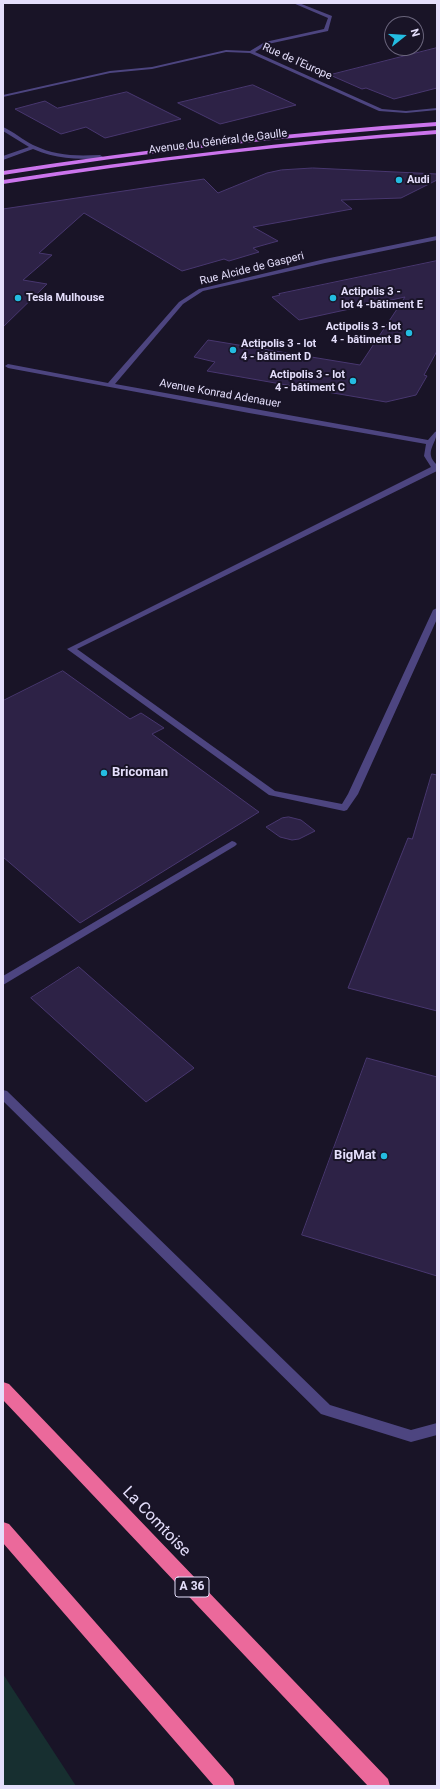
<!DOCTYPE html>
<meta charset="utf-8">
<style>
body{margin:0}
#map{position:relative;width:440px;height:1789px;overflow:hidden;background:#191427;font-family:Roboto,sans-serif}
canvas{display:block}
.frame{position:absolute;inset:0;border:4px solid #e4defb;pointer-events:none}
.north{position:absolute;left:384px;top:16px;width:40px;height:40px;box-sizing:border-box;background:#191427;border:1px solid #6a657c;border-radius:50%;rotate:73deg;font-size:11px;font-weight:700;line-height:16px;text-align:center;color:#e4defb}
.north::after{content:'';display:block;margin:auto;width:14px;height:18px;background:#24bce1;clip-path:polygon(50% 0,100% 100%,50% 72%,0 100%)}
</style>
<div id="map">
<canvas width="440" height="1789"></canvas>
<div class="frame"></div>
<div class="north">N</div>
</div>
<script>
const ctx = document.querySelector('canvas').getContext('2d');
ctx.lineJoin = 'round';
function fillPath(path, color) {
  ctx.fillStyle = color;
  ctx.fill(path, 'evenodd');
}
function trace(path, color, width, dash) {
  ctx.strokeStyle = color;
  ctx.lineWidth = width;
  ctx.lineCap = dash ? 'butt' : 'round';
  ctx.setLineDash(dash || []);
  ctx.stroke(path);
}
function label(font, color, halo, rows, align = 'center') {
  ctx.font = font + ' Roboto,sans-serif';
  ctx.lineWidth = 4;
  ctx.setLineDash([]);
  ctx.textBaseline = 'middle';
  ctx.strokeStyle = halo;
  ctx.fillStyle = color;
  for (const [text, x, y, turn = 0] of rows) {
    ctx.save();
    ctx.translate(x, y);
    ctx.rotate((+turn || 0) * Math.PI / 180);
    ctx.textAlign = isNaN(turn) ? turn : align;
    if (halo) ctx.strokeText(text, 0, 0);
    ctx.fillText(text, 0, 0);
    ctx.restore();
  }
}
fillPath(new Path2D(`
 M3,1674L76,1786H3Z`), '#172f30');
const building = new Path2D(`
 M437,48V88L394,99L366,88L362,89L330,75Z
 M253,85L296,105L220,124L178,103Z
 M127,92L181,119L105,138L86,127L61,134L15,109L45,101L57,108Z
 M313,168L437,174V180L401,198L341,200L352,209L253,227L278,241L253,248L259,252L229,261L224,259L182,271L84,213L39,253L52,255L23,280L47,284L3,327V209L204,179L218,193L267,173L281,170Z
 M437,261V351L424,375L427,376L416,395L386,402L298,387L207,371L215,362L194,357L208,340L360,365L405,297L299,320L272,297L280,295L279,294Z
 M63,671L130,719L141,713L164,728L152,734L259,812L80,923L3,857V701Z
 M432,774L437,775V1011L348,988L408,838L412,839Z
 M289,817L301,820L315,831L299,839L292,840L280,837L266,827L282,818Z
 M79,967L194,1068L146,1102L31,998Z
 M367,1058L437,1077V1276L302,1235Z`);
fillPath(building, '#2d2246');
trace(building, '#48376f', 1);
fillPath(new Path2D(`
 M293,3H299L332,16L328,31L268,44L255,52L382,109L406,111L437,108V110L406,113L379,111L250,53L226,52L152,69L110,73L3,97V95L110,71L152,67L226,50L250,51L265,42L324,29L328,18Z
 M3,127C14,132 23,140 33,145C56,156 74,156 100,155L103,157L100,159C76,159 55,159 33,149L3,160V156L29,147L3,131Z
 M437,236V240L325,263L203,291L183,304L115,384L428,440L435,432L437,431C437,444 423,452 437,465V471L77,649L275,791L342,804L348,794L433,610L437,608V619L358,794L347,810L344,811L269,795L67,649L431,467L424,456L426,444L249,413L8,368L5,366L8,364L108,383L179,302L199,289L325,259Z
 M232,841L235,842L237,844L235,846L3,985V976Z
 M3,1090L7,1091L330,1405L411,1430L437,1423V1435L411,1442L321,1414L3,1101Z`), '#4d4580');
fillPath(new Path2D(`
 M437,122V126C291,136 147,152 3,175V171C147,149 292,132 437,122Z
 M437,130V134C291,144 147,161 3,184V180C147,158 291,141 437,130Z`), '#cb74ec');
fillPath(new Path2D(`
 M3,1382L9,1384L388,1779L390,1786H368L3,1400Z
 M3,1522L9,1524L233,1779L235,1786H214L3,1543Z`), '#eb699b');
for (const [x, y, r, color] of [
 [399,180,4,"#24bce1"],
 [18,298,4,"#24bce1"],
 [333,298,4,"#24bce1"],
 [409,333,4,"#24bce1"],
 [233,350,4,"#24bce1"],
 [353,381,4,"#24bce1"],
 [104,773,4,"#24bce1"],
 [384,1156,4,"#24bce1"]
]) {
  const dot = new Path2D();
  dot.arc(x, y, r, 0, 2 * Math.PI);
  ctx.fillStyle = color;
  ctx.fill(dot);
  trace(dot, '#191427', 1.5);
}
label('11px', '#e4defb', '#191427', [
 ["Rue de l'Europe",297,62,24],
 ["Avenue du Général de Gaulle",218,142,-7],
 ["Rue Alcide de Gasperi",252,269,-14],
 ["Avenue Konrad Adenauer",220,394,10]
]);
label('bold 11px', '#e4defb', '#191427', [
 ["Audi",407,180],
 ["Actipolis 3 -",341,292],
 ["lot 4 -bâtiment E",341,305],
 ["Tesla Mulhouse",26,298],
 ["Actipolis 3 - lot",401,327,"right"],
 ["4 - bâtiment B",401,340,"right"],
 ["Actipolis 3 - lot",241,344],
 ["4 - bâtiment D",241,357],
 ["Actipolis 3 - lot",345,375,"right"],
 ["4 - bâtiment C",345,388,"right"]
], 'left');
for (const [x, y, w] of [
 [192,1587,34]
]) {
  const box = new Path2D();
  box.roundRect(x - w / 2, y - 10, w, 20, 3);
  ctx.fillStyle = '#191427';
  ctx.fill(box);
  trace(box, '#e4defb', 1);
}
label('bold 12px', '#e4defb', null, [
 ["A 36",192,1587]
]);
label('bold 13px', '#e4defb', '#191427', [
 ["Bricoman",112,773],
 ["BigMat",376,1156,"right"]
], 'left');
label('16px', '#e4defb', '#191427', [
 ["La Comtoise",156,1522,46]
]);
</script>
